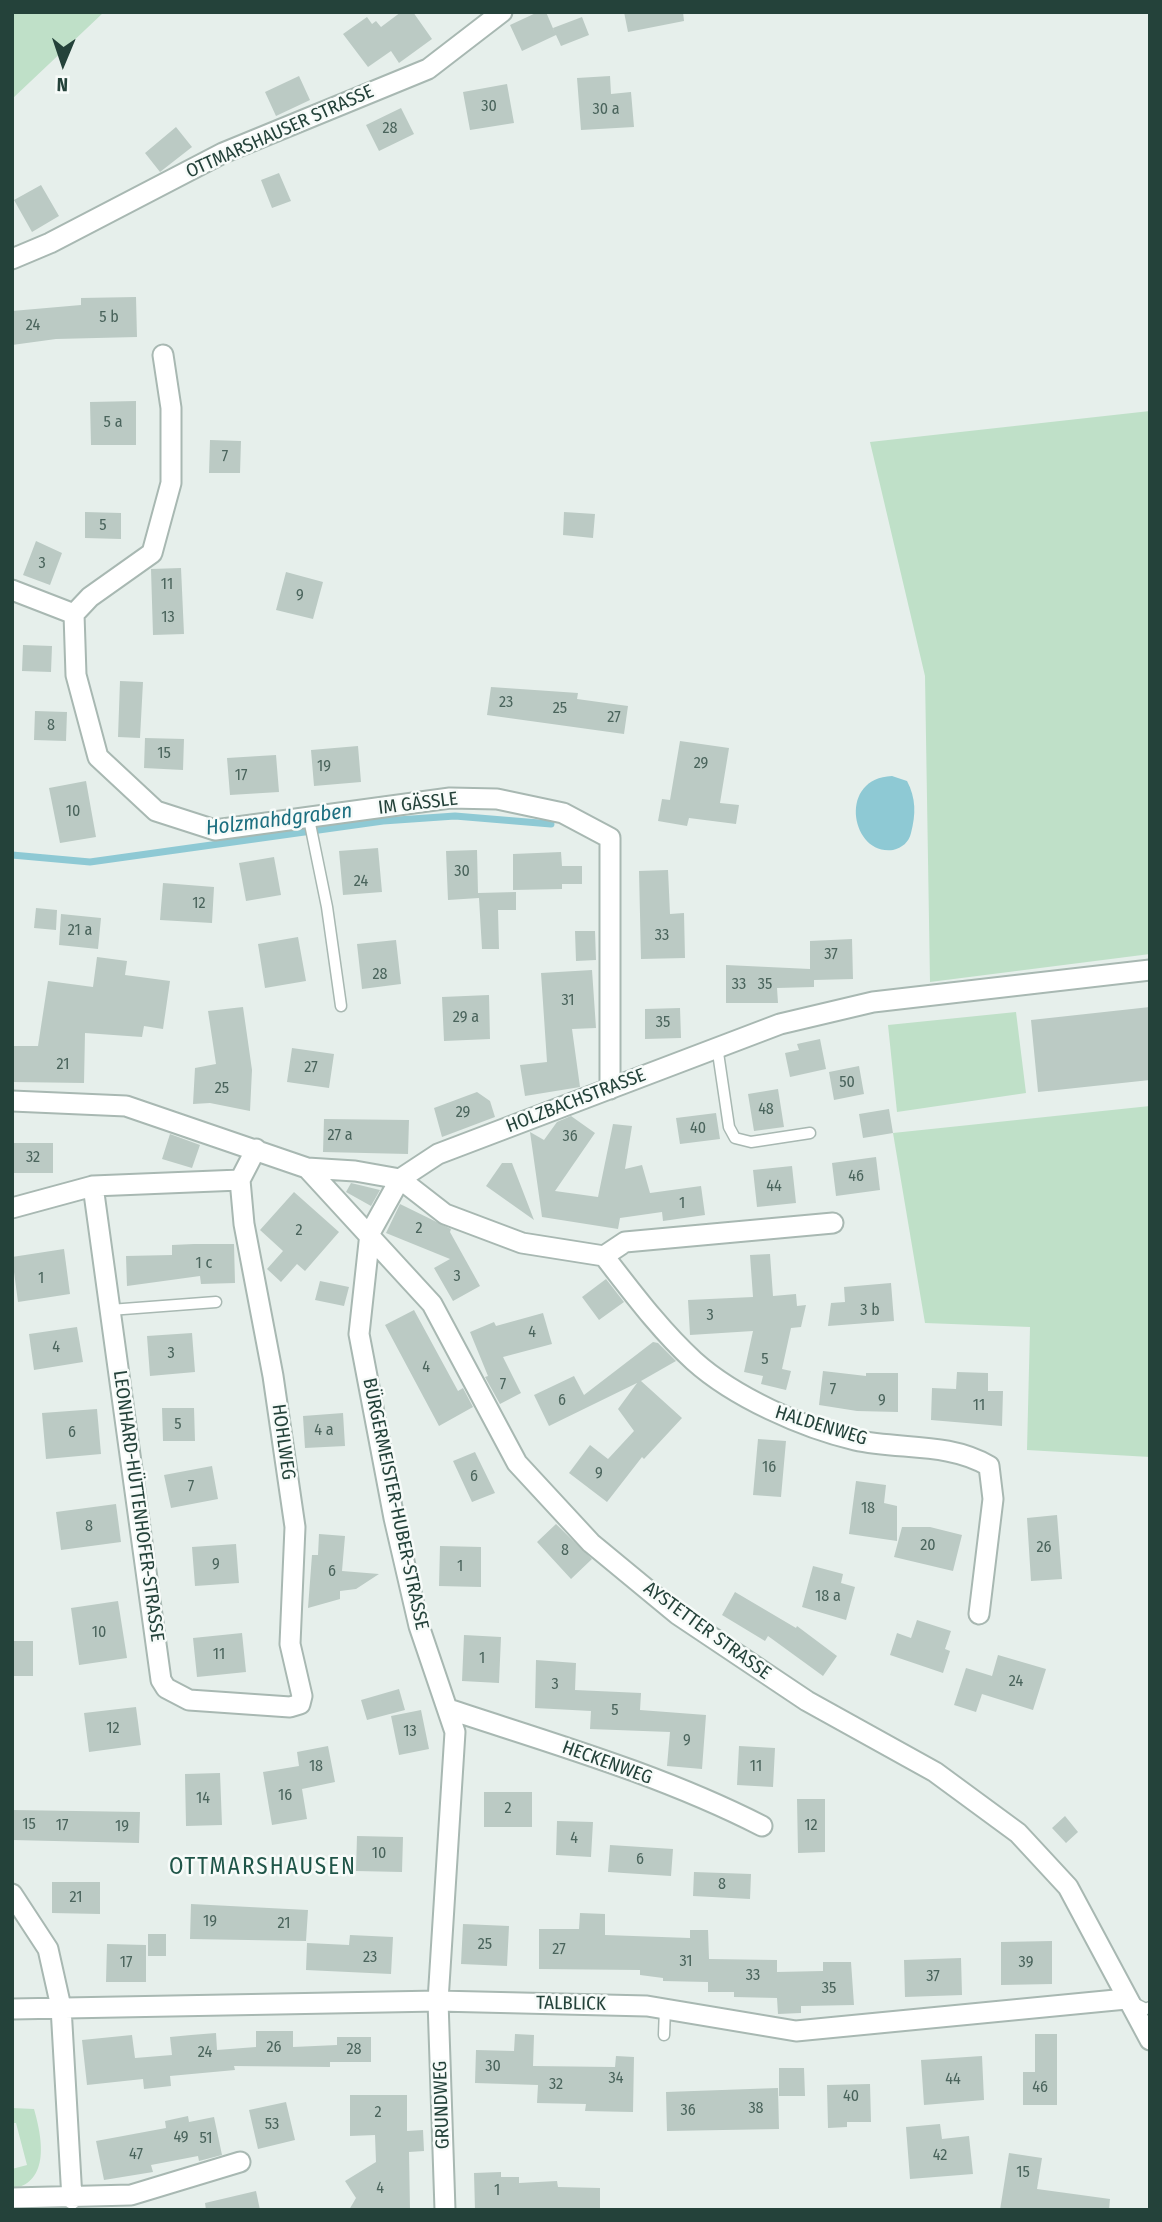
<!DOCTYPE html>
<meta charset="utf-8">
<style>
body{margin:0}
#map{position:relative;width:1162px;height:2222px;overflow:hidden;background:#e6efeb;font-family:"Fira Sans Condensed",sans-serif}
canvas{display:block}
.frame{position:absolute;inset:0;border:14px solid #24423a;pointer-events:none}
.north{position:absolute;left:28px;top:28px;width:70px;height:70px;-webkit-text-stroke:5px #f7fbf9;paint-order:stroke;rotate:182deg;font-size:19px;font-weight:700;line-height:28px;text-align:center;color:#24423a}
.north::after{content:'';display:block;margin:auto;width:24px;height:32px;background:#24423a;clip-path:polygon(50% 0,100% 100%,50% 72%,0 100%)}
</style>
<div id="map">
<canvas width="1162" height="2222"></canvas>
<div class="frame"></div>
<div class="north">N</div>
</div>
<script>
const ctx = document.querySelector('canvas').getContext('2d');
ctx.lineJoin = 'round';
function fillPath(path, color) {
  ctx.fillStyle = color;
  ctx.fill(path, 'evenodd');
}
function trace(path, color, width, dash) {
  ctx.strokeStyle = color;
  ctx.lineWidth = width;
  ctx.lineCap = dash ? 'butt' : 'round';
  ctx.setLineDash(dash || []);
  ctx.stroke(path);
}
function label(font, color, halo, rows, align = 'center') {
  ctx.font = font + ' "Fira Sans Condensed",sans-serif';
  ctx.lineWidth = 5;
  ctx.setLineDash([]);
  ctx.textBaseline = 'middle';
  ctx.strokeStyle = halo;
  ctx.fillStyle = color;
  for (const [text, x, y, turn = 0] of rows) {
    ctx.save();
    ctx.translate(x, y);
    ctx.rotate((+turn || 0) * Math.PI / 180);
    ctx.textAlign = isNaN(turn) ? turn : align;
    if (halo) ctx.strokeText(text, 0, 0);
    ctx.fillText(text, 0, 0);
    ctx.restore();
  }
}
fillPath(new Path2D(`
 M12,12H104L12,99Z
 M1150,411V954L930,982L925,676L870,442Z
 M1016,1012L1026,1093L897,1112L888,1025Z
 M1150,1106V1457L1027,1450L1030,1327L925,1323L893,1133Z
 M12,2108L34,2109C42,2137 51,2182 12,2189V2169L27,2165L16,2123H12Z`), '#bfe0c8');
fillPath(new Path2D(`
 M892,776L907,781C916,798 916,814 911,833C909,842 902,848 893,850C851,856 837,778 892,776Z`), '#8ec9d4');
trace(new Path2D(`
 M12,855L90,862L383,821L455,816L551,824`), '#8ec9d4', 7);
fillPath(new Path2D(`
 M401,12H413L432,39L399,63L391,51L368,67L343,34L367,17L372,24L376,21L381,27Z
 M538,12H546L555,33L553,28L582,17L589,35L561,46L556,35L522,51L510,25Z
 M624,12H683L684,21L628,32Z
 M299,76L310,100L276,116L265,92Z
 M610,76L611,94L631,92L634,127L581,130L577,78Z
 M507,84L514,123L470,130L463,92Z
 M401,108L414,134L379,151L366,125Z
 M176,127L192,147L160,172L145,153Z
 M279,173L291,201L272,208L261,180Z
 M41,185L59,216L32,232L14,200Z
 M136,297L137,337L56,339L12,345V311L81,305V298Z
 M136,401V445H91L90,402Z
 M210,440L241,441L240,473H209Z
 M85,512L121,513V539L85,538Z
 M564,512L595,514L593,538L563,535Z
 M36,541L62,553L50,585L23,575Z
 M181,568L184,634L153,635L151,569Z
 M286,572L323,582L313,619L276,610Z
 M23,645L52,646L51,672L22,671Z
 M120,681L143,682L140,738L118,737Z
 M491,687L578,693L577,699L628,706L624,734L487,715Z
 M35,711L67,712L66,741L34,740Z
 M145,738L184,739L183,770L144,768Z
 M680,741L729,748L720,803L739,805L736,824L689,818L687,826L658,821L662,799L670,800Z
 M358,746L361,782L314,786L311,750Z
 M276,755L279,792L230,795L227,758Z
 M86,781L96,837L60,843L49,788Z
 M378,848L382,892L343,895L339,851Z
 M477,850L478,893L516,892V910H498L499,949H482L479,898L448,900L446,851Z
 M561,852L562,866H582V884H562V889L513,890V854Z
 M274,857L281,895L246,901L239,863Z
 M668,870L670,914L684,913L685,958L641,959L639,871Z
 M163,883L214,887L212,923L160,920Z
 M36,908L57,910L56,930L34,928Z
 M61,914L101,918L98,949L59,945Z
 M575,931H595L596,960L576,961Z
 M298,937L306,981L265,988L258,944Z
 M852,939L853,979L814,980V987L777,988L778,1003H726V965L810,969V941Z
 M396,940L401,984L362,989L357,944Z
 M97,957L127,961L125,975L170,981L163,1029L144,1026L142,1037L85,1033L84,1083L12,1082V1046H38L48,981L93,987Z
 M592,970L596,1028L572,1029L580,1087L525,1096L520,1065L547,1062L541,973Z
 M489,995L490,1039L444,1041L442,997Z
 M243,1007L252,1070L250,1111L210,1103L193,1104L195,1068L216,1064L208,1011Z
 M1150,1007V1080L1038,1092L1031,1020Z
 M680,1008L681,1038L645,1039V1009Z
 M820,1039L826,1069L790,1077L785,1053L799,1050L797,1044Z
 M292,1048L334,1054L329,1088L287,1082Z
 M859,1066L864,1094L834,1100L829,1072Z
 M778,1089L784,1127L754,1131L748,1094Z
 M477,1092L490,1101L495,1117L442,1137L434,1108Z
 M889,1109L893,1133L863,1138L859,1114Z
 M716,1113L720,1139L680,1144L676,1118Z
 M571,1116L595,1133L555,1191L598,1197L613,1124L632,1126L625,1169L642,1165L650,1193L701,1186L705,1215L663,1221L662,1212L620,1218L618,1229L542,1217L530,1132L544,1140L557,1122Z
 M324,1119L409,1120L408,1154L323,1152Z
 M170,1134L200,1145L192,1168L162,1159Z
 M12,1143H53V1173H12Z
 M876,1157L880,1190L836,1196L832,1163Z
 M502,1163H512L534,1220L486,1186Z
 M792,1166L796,1203L757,1207L753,1170Z
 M351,1183L380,1190L371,1206L346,1192Z
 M294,1192L339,1232L305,1271L297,1264L281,1282L267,1269L283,1251L260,1230Z
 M400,1204L451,1229L450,1232L480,1286L453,1301L434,1268L450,1259L386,1233Z
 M194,1244H234L235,1283L201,1284L200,1276L127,1286L126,1256L172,1255V1245Z
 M64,1249L70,1294L18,1302L12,1257Z
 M770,1254L773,1296L796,1294L797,1306L806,1305L801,1327L791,1328L782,1369L791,1371L786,1390L761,1384L763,1376L744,1372L753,1331L690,1335L688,1300L753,1297L750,1255Z
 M606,1279L624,1302L599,1320L582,1297Z
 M320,1281L349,1287L344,1306L315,1300Z
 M891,1283L894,1321L828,1326L831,1303L845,1302L844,1287Z
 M414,1310L458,1391L463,1388L473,1407L439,1426L385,1325Z
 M543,1313L552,1344L503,1357L521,1393L500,1404L485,1377L488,1376L470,1332L494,1322L496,1326Z
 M77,1327L83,1362L34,1370L29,1334Z
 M192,1333L195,1372L150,1376L147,1336Z
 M653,1342L658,1343L676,1361L641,1381L682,1418L644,1459L642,1457L607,1502L569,1473L590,1445L608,1459L634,1431L618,1409L637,1383L549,1426L534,1395L574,1376L584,1395Z
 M823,1371L866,1376V1373H898V1412L857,1411L819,1405Z
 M957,1372L988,1373V1391H1003L1002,1426L931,1420L932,1388L956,1389Z
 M162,1408H194L195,1441H163Z
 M97,1409L101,1454L46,1459L42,1413Z
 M343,1413L345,1446L305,1448L303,1416Z
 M758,1439L786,1441L781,1497L753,1495Z
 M475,1452L495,1493L472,1502L453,1461Z
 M212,1466L218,1499L171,1508L164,1475Z
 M856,1481L886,1485L884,1503L897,1506V1541L849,1534Z
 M116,1504L121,1542L61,1550L56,1512Z
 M1057,1515L1062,1579L1031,1581L1027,1518Z
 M556,1524L592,1559L571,1579L537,1542Z
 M902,1527H930L962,1535L953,1571L894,1557Z
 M319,1534L345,1536L342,1571L379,1574L356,1589L340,1591V1599L308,1608L312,1555H318Z
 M236,1544L239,1583L195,1586L192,1547Z
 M440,1546L481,1547V1587L439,1586Z
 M813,1566L843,1574L841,1583L855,1587L846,1620L802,1607Z
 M735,1592L796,1628L797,1626L837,1656L823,1676L768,1636L765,1641L722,1615Z
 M118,1601L127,1658L79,1665L71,1608Z
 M917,1620L951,1631L945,1649L950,1651L943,1673L890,1655L897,1633L911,1638Z
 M242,1633L246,1672L197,1677L193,1638Z
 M464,1635L501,1637L499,1683L462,1681Z
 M12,1641H33V1676H12Z
 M998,1655L1046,1669L1033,1710L982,1694L976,1712L954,1705L966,1668L992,1676Z
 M536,1660L576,1663L575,1690L641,1693L640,1710L706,1715L702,1769L667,1766L670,1732L590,1729L591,1711L535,1708Z
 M399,1689L405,1710L367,1720L361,1700Z
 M136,1707L141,1745L89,1752L84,1713Z
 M421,1710L429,1749L399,1755L391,1716Z
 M328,1746L335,1782L302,1789L307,1819L272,1825L263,1772L299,1766L297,1752Z
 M739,1746L775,1748L773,1787L737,1785Z
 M220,1773L222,1825L186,1826L185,1774Z
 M484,1792H532V1827H484Z
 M797,1799H825V1852L798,1853Z
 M12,1810L140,1812L139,1843L12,1840Z
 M1065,1816L1078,1832L1066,1843L1052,1828Z
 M557,1821L593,1822L591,1857L556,1855Z
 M357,1836L403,1837L402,1872L356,1871Z
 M610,1845L673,1849L671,1876L608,1872Z
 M694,1872L751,1874L750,1899L693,1896Z
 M52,1882H100V1914L52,1913Z
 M191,1904L308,1910L306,1941L190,1939Z
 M580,1913L605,1914V1935L690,1938V1930H708L709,1959L777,1960V1972L823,1971V1962H851L854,2005L801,2006V2013L778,2014L777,1998L734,1997V1992H708V1982L663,1981V1978L640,1975V1970L539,1969V1929H579Z
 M463,1924L509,1926L507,1966L461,1964Z
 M148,1934H166V1956H148Z
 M350,1935L393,1937L391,1974L306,1970L307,1943L349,1945Z
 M1052,1941V1984L1001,1985V1942Z
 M107,1944L146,1945V1982H106Z
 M961,1958L962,1995L905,1997L904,1960Z
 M256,2031H293V2047L337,2045V2037H371V2062H330V2067L234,2066L235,2070L170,2076L171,2086L144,2089L143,2079L87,2085L82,2040L132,2035L135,2058L172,2055L170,2037L191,2035L216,2033L217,2050L256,2047Z
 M515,2034L534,2035L533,2066L615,2067L616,2056L634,2057L633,2112L585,2111L586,2104L537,2103L538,2085L475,2083L476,2050L514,2051Z
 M1035,2034H1057V2105H1023V2072H1035Z
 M982,2056L984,2100L924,2105L921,2060Z
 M779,2068H804L805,2096H779Z
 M870,2084L871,2122H847V2127L828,2128L827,2085Z
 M778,2088L779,2129L667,2131L666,2092Z
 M350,2095H407V2131L423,2130L424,2151L409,2152L410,2210H349L356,2198L345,2181L376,2162L375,2135L350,2136Z
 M286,2102L295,2140L258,2149L249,2110Z
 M188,2116L189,2122L214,2117L222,2155L199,2161L198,2156L151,2165L153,2172L104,2180L96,2141L166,2128L165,2121Z
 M940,2124L942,2139L969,2136L973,2174L910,2179L906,2127Z
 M1009,2153L1042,2158L1037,2189L1110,2199L1109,2210H1000Z
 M501,2172V2177H519V2183L557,2181L558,2187L600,2188V2210H475L474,2173Z
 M256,2191L260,2210H206L205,2203Z`), '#bbcac4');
const service = new Path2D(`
 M309,819L327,907L341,1006
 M717,1046L729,1127L735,1138L751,1142L810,1133
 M110,1310L216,1302
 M1132,2002L1146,2009L1150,2007
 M664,2035L665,2008`);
const minor = new Path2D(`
 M12,259L50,243L223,153L428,69L502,12
 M12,590L74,614L76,675L98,757L156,811L215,830L450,798L497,799L563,813L610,838V1089
 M74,614L90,597L152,553L171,483V408L163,355
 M12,1101L126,1106L307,1168L355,1171L400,1179L438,1154L780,1024L873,1002L1150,970
 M307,1168L432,1304L517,1463L591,1543L677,1614L807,1701L935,1772L1018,1833L1068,1887L1150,2040
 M400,1179L370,1233L359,1334L394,1518L419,1626L455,1732L438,2001L445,2210
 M400,1179L445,1214L522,1243L604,1256C632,1292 660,1330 694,1361C734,1397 803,1428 855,1440C900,1450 948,1442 989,1466L993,1499L979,1614
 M93,1186L161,1680L166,1688L189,1700L290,1707L300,1704L302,1696L290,1644L295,1527L273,1376L244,1224L240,1180
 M12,1208L93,1186L240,1180L256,1149
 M604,1256L625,1242L833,1223
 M448,1709C554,1744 662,1775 762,1826
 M12,1894L48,1949L61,2007L72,2199
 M12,2009L438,2001L647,2006L796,2031L1126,1999
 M12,2198L131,2195L240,2162`);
trace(service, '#a8b8b2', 13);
trace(minor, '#a8b8b2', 23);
trace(service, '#fff', 10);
trace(minor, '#fff', 19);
label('16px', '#4a645c', null, [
 ["30",489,107],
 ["30 a",606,110],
 ["28",390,129],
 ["5 b",109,318],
 ["24",33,326],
 ["5 a",113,423],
 ["7",225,457],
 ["5",103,526],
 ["3",42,564],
 ["11",167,585],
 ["9",300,596],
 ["13",168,618],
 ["23",506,703],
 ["25",560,709],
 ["27",614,718],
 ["8",51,726],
 ["15",164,754],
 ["29",701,764],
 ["19",324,767],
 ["17",241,776],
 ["10",73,812],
 ["30",462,872],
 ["24",361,882],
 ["12",199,904],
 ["21 a",80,931],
 ["33",662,936],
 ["37",831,955],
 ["28",380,975],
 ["33",739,985],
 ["35",765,985],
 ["31",568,1001],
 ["29 a",466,1018],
 ["35",663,1023],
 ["21",63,1065],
 ["27",311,1068],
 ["50",847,1083],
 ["25",222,1089],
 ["48",766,1110],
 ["29",463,1113],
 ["40",698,1129],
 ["27 a",340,1136],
 ["36",570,1137],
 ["32",33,1158],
 ["46",856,1177],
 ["44",774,1187],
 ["1",682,1204],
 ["2",419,1229],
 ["2",299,1231],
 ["1 c",204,1264],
 ["3",457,1277],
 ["1",41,1279],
 ["3 b",870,1311],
 ["3",710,1316],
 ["4",532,1333],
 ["4",56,1348],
 ["3",171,1354],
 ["5",765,1360],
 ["4",426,1368],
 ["7",503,1385],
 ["7",833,1390],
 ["6",562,1401],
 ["9",882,1401],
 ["11",979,1406],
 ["5",178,1425],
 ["4 a",324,1431],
 ["6",72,1433],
 ["16",769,1468],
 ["9",599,1474],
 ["6",474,1477],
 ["7",191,1487],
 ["18",868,1509],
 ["8",89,1527],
 ["20",928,1546],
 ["26",1044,1548],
 ["8",565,1551],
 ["9",216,1565],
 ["1",460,1567],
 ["6",332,1572],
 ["18 a",828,1597],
 ["10",99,1633],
 ["11",219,1655],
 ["1",482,1659],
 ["24",1016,1682],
 ["3",555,1685],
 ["5",615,1711],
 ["12",113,1729],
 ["13",410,1732],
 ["9",687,1741],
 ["18",316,1767],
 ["11",756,1767],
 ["16",285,1796],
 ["14",203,1799],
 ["2",508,1809],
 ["15",29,1825],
 ["17",62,1826],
 ["12",811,1826],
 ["19",122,1827],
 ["4",574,1839],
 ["10",379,1854],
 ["6",640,1860],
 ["8",722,1885],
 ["21",76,1898],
 ["19",210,1922],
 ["21",284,1924],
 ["25",485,1945],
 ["27",559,1950],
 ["23",370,1958],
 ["31",686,1962],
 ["17",126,1963],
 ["39",1026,1963],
 ["33",753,1976],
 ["37",933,1977],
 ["35",829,1989],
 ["26",274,2048],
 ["28",354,2050],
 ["24",205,2053],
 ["30",493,2067],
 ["34",616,2079],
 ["44",953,2080],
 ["32",556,2085],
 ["46",1040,2088],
 ["40",851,2097],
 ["38",756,2109],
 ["36",688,2111],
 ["2",378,2113],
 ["53",272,2125],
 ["49",181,2138],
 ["51",206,2139],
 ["47",136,2155],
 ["42",940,2156],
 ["15",1023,2173],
 ["4",380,2189],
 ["1",497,2191]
]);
label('19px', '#24423a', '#f7fbf9', [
 ["OTTMARSHAUSER STRASSE",280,132,-24],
 ["IM GÄSSLE",418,804,-7],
 ["HOLZBACHSTRASSE",576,1101,-21],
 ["HALDENWEG",821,1426,17],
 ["HOHLWEG",283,1442,82],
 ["BÜRGERMEISTER-HUBER-STRASSE",395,1504,78],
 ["LEONHARD-HÜTTENHOFER-STRASSE",138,1506,82],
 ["AYSTETTER STRASSE",707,1631,36],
 ["HECKENWEG",607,1763,20],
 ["TALBLICK",571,2004,1],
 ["GRUNDWEG",442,2105,-92]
]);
label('italic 21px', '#1c6f80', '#f7fbf9', [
 ["Holzmahdgraben",279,820,-7]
]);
ctx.letterSpacing = '2px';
label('23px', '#1f5548', '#f7fbf9', [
 ["OTTMARSHAUSEN",263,1868]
]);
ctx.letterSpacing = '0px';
</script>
